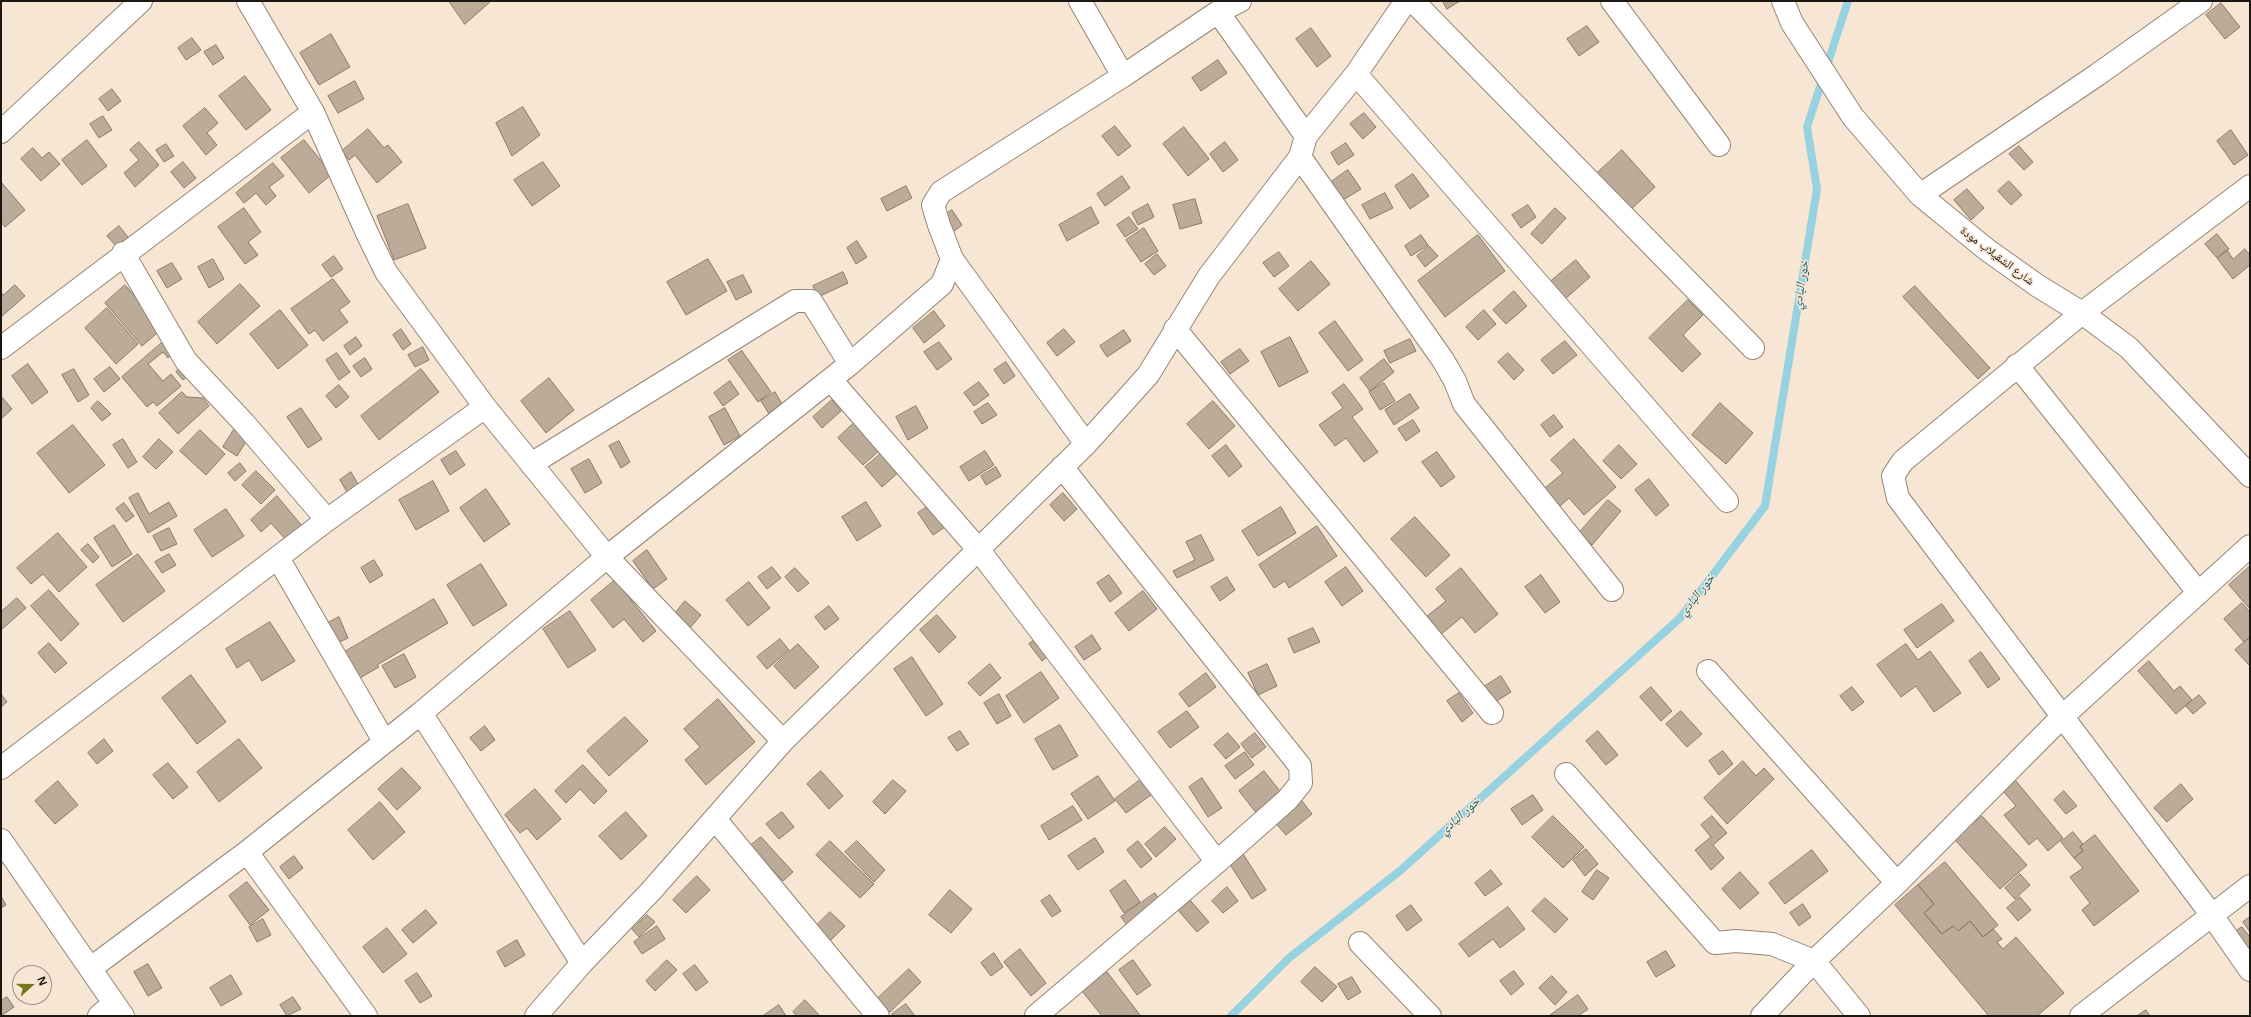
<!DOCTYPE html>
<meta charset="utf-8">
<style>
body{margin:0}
#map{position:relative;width:2251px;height:1017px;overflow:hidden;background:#f8e6d4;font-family:"Open Sans",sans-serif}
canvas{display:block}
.frame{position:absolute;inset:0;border:2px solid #1d1711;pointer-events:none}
.north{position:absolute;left:12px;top:965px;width:40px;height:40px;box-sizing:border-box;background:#f8e6d4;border:1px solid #a09386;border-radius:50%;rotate:69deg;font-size:11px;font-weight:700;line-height:16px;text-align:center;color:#1d1711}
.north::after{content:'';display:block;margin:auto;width:14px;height:18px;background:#76761c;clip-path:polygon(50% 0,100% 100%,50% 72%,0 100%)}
</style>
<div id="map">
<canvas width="2251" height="1017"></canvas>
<div class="frame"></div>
<div class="north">N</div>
</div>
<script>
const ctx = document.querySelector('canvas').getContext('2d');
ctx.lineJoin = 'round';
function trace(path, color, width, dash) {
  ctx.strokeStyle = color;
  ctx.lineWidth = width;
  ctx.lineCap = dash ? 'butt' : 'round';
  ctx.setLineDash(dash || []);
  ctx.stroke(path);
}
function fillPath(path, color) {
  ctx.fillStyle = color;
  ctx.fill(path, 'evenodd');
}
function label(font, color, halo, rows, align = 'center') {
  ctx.font = font + ' "Open Sans","Noto Naskh Arabic",sans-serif';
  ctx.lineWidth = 3;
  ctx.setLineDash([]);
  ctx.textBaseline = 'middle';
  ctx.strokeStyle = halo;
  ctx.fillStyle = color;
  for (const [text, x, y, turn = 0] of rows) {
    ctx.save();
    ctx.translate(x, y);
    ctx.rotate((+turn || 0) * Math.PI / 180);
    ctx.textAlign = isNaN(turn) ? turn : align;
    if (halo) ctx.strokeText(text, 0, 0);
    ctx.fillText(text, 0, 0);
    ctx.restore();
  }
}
trace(new Path2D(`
 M1231,1016L1289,958L1401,870L1680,618L1765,506L1817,189L1807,127L1848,1`), '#96d2df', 8);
const building = new Path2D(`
 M449,1H491L465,24Z
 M1443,1H1460L1447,9Z
 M2221,3L2240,27L2225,39L2206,15Z
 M1587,26L1599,42L1579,56L1567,39Z
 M1311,28L1331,56L1317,67L1296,39Z
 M331,34L350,67L319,85L300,53Z
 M192,38L201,50L186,60L178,48Z
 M216,45L224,58L213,65L204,52Z
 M1218,60L1227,73L1201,91L1192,78Z
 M245,76L271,110L246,130L219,96Z
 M355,81L364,99L338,113L328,96Z
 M112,89L121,101L108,111L99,99Z
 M523,107L540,135L512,156L496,123Z
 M205,108L218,123L207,133L217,145L206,155L183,126Z
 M1364,113L1376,127L1363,139L1350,124Z
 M103,116L112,130L99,138L90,124Z
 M1115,126L1131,146L1118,156L1102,136Z
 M1184,127L1209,159L1188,176L1163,144Z
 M368,129L384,148L388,145L402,162L377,183L355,155L349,160L342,151Z
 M2231,130L2248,155L2234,165L2217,141Z
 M87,140L107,166L82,185L62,160Z
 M304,140L332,174L309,193L281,158Z
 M139,142L159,165L135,187L124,173L139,160L130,150Z
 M1225,142L1238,160L1223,172L1210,154Z
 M1346,143L1354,155L1338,165L1331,153Z
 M166,144L174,156L164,162L156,150Z
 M2019,146L2033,162L2024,170L2009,154Z
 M33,148L42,158L49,152L60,164L41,181L21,159Z
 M1622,150L1655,187L1626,214L1593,177Z
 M183,162L196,178L184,188L171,172Z
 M543,162L560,186L532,206L514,180Z
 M273,163L284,176L269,187L276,196L266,205L256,193L244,203L236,193Z
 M1348,170L1361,189L1343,200L1331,182Z
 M1413,174L1429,196L1410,209L1395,186Z
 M1122,176L1130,188L1105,206L1097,194Z
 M2009,181L2022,195L2011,205L1998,191Z
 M1,182L25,210L5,227L1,222Z
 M906,186L912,198L887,211L881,199Z
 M1967,189L1984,208L1971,220L1954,200Z
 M1385,193L1393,208L1370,219L1362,205Z
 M1195,199L1202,223L1180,229L1173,205Z
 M408,204L426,248L394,260L377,216Z
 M1148,204L1154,217L1138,225L1132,213Z
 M1528,205L1536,217L1521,228L1512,215Z
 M1091,207L1099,223L1067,241L1059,225Z
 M244,208L261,232L248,242L258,255L245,264L218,227Z
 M1555,208L1566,218L1542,244L1531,234Z
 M952,210L962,225L953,232L942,217Z
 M1129,217L1138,229L1125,237L1117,225Z
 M119,226L128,237L117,247L107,236Z
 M1144,228L1158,251L1141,262L1126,240Z
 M2217,234L2229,249L2217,258L2205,244Z
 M1421,235L1428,245L1411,256L1405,246Z
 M1478,235L1505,271L1445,317L1418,281Z
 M857,241L867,257L856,264L847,248Z
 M1429,246L1438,256L1425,267L1417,256Z
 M2245,249L2250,255V265L2233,279L2217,258L2227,250L2233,259Z
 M1279,252L1289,266L1274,277L1263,263Z
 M1157,254L1166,266L1154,275L1145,264Z
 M334,256L343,269L331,277L322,265Z
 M213,259L224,279L209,288L198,267Z
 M708,259L727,291L686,315L667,282Z
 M1576,260L1590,277L1565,299L1550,282Z
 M1311,261L1330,284L1298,311L1279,289Z
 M172,263L182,279L167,288L157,271Z
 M843,272L848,283L818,297L813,286Z
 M743,275L752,292L736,300L727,282Z
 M333,279L350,302L339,310L348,322L323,341L315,330L309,334L291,309Z
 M240,284L260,306L217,344L198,322Z
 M15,285L25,296L1,317V292L3,295Z
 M125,285L163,328L142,346L105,303Z
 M1915,286L1990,368L1978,379L1903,297Z
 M1514,291L1527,306L1506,324L1493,310Z
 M1688,300L1703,315L1683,335L1701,354L1682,372L1649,338Z
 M107,308L138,344L116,364L85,328Z
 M280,310L308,345L278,369L250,334Z
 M1484,310L1496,324L1478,340L1466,327Z
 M934,311L945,326L924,343L913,328Z
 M1335,321L1363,360L1348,371L1319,333Z
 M401,329L411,344L403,350L393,335Z
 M1064,329L1075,342L1057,356L1047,343Z
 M1124,330L1131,341L1107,357L1100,346Z
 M356,337L362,346L350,355L344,346Z
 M1290,337L1308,372L1279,387L1261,352Z
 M1410,339L1416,351L1390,363L1384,351Z
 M164,341L173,353L168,358L163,352L148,364L163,381L171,374L181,386L157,406L153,402L147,407L122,377Z
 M1565,341L1577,355L1553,374L1541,360Z
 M939,342L952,359L937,370L924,352Z
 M423,347L429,360L415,367L408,355Z
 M1240,349L1249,361L1230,374L1221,362Z
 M742,351L771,392L758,402L728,360Z
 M337,353L350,372L339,380L326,360Z
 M1508,353L1524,370L1514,380L1498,362Z
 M365,358L372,369L361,377L353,366Z
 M1384,359L1394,372L1370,391L1360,378Z
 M1006,362L1015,376L1004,384L994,370Z
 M28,364L48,392L32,404L12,376Z
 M184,365L191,373L183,380L176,372Z
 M110,367L120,379L104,392L94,379Z
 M74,369L89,395L78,402L62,375Z
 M421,369L439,392L379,440L361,416Z
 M549,378L574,410L546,433L521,401Z
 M730,381L739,394L723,406L714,393Z
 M979,382L989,395L974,406L964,393Z
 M1384,383L1395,401L1380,410L1369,392Z
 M1344,384L1363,409L1352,417L1378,452L1364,462L1346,438L1335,446L1319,425L1343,408L1332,393Z
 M339,385L349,397L336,408L326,396Z
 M182,392L187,397L203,398L209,406L178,434L159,413Z
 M775,392L785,409L771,417L761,401Z
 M1410,394L1419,408L1394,425L1385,410Z
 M1,396L12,409L2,418L1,416Z
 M832,400L841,411L822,428L813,417Z
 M98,401L111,414L102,421L91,408Z
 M1213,401L1235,426L1209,449L1187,424Z
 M988,403L997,415L982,424L974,412Z
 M1720,403L1753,433L1726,464L1692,435Z
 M916,406L928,428L908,440L896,417Z
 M301,408L322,439L308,448L287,417Z
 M725,408L740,436L724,445L709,417Z
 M1554,415L1563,427L1550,437L1541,425Z
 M1413,420L1420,431L1406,441L1398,429Z
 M856,421L881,449L863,465L838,438Z
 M73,425L105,465L69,493L37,453Z
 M235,428L249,437L237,456L223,447Z
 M200,430L225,454L206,475L180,451Z
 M123,439L137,462L128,468L113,445Z
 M159,439L173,452L156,469L143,457Z
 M1574,439L1616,487L1584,515L1569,498L1560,506L1545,488L1563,473L1551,460Z
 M619,441L630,462L621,468L609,446Z
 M1226,445L1242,466L1229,477L1212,456Z
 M1619,445L1637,464L1621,479L1603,461Z
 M456,451L465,465L450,475L441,460Z
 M985,451L994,465L969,481L960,467Z
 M883,452L900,471L882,487L865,467Z
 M1437,452L1455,477L1441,487L1422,462Z
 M589,459L602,483L585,493L571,469Z
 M240,463L246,471L235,481L228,473Z
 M996,467L1001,476L986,485L981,476Z
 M256,471L275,490L261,504L242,485Z
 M351,472L358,484L347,492L340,480Z
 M1649,479L1669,505L1656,516L1635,490Z
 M433,481L449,511L416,530L399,500Z
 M486,489L510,524L484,542L460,508Z
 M138,493L149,514L169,502L177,516L148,533L129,498Z
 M1063,493L1077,509L1064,521L1050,505Z
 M277,496L303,527L287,541L271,523L261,532L251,520Z
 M1608,500L1621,511L1592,545L1579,533Z
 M866,502L881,526L857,541L842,517Z
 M124,503L134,516L126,522L116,509Z
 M930,505L945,527L933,535L918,513Z
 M1281,507L1296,533L1258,556L1242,531Z
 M226,509L244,536L212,557L194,530Z
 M1415,517L1450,555L1426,577L1391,539Z
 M114,525L132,554L112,567L94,538Z
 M1317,526L1337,556L1289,588L1285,581L1274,588L1259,565Z
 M169,528L177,544L161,551L153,536Z
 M58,533L87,567L59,592L43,574L31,584L17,568Z
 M1201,535L1214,560L1177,578L1173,571L1195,560L1186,542Z
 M88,544L99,557L93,563L81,550Z
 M647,550L667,579L653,589L633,561Z
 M138,554L165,591L123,622L96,585Z
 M169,554L176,565L162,573L155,562Z
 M374,560L383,575L370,583L361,568Z
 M481,564L507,605L473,626L447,585Z
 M2250,566V609L2229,585Z
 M772,567L781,578L767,589L758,577Z
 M1346,567L1363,591L1342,606L1325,582Z
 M795,568L809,583L798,592L785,577Z
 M1461,568L1498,614L1475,633L1462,617L1440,635L1426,617L1446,601L1436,589Z
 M1109,575L1122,593L1110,602L1097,583Z
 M1541,575L1560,602L1545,613L1525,587Z
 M1227,577L1235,590L1220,601L1211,587Z
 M615,580L656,631L643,642L624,619L613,628L591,600Z
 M749,582L770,608L748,626L726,600Z
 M49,590L79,624L61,641L31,606Z
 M1143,591L1157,609L1129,631L1115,613Z
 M17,598L26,608L1,630V612Z
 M434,599L448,623L377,665L379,667L358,679L343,653Z
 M685,601L701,615L689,629L673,616Z
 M2242,603L2250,612V637L2244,642L2224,619Z
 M1942,604L1954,621L1917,648L1904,630Z
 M829,606L839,619L825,630L815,617Z
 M570,611L596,650L568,668L543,629Z
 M937,615L956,637L939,653L920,630Z
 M339,617L348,638L333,645L324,625Z
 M270,622L295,661L262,681L249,660L237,668L226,649Z
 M1313,628L1320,642L1294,653L1288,639Z
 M1092,635L1101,649L1084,660L1075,647Z
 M1039,636L1052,653L1042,661L1029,644Z
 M2250,637V666L2235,650Z
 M780,639L789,650L767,669L757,657Z
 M49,643L67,663L55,673L38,653Z
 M798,644L819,667L795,689L774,666Z
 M1906,644L1918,660L1930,651L1961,693L1934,712L1916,686L1901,697L1877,665Z
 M1981,652L2000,679L1988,688L1969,661Z
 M404,654L416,677L395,688L382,666Z
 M912,657L943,704L926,716L894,669Z
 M2149,661L2174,691L2180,686L2192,700L2176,714L2138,671Z
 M990,664L1001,678L980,696L968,683Z
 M1267,664L1277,686L1258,695L1248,673Z
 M1041,672L1059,698L1024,723L1006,696Z
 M1206,673L1216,687L1189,707L1179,694Z
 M191,675L226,722L197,744L162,698Z
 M1501,676L1511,692L1492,704L1482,688Z
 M1651,687L1672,711L1661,721L1640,697Z
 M1852,687L1864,702L1852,711L1840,696Z
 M1459,693L1473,713L1462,722L1447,701Z
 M1,694L7,702L1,707Z
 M999,694L1011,716L997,724L984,703Z
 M2199,695L2206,703L2193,714L2186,706Z
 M718,699L755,742L706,785L685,760L700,747L684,729Z
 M1187,711L1199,727L1170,748L1158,732Z
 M1681,711L1702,734L1687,747L1666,724Z
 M625,717L648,741L609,776L587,751Z
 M1060,725L1078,756L1053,770L1035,739Z
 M485,726L495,740L481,751L470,738Z
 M960,731L969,744L957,751L948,738Z
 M1598,731L1618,755L1606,765L1586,741Z
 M1228,733L1240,747L1226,759L1214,745Z
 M1255,733L1266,747L1252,758L1241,744Z
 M104,739L113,751L97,764L88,753Z
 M239,739L262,768L219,802L197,772Z
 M1723,751L1733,764L1719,775L1709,761Z
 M1245,752L1254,765L1235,779L1225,766Z
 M1743,761L1756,776L1764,768L1774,779L1727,824L1704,798Z
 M168,763L188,787L173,799L153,775Z
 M583,765L607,791L594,804L580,789L566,803L555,791Z
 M402,768L421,788L397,810L378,789Z
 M821,771L843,796L829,809L807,784Z
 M1264,771L1283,795L1258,815L1239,791Z
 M1098,776L1115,801L1088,819L1071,794Z
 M1144,777L1155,792L1126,813L1115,799Z
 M1202,778L1222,808L1208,817L1189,787Z
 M893,780L906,791L885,814L873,802Z
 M58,781L78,805L55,824L35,801Z
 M2016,781L2063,838L2048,851L2037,838L2029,845L2004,815L2016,806L2004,792Z
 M2181,784L2193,799L2167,822L2154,808Z
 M535,789L561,819L537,840L527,828L520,833L505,815Z
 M2064,791L2077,806L2066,814L2054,800Z
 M1533,795L1543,810L1522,825L1511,809Z
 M1299,797L1312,814L1286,835L1272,819Z
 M380,802L405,832L373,860L348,830Z
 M1073,806L1082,820L1049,840L1041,826Z
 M626,812L647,836L621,860L599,836Z
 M782,812L794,827L779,839L766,824Z
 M1553,816L1584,847L1563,868L1532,837Z
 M1712,816L1727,833L1713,845L1724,858L1711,870L1695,850L1711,837L1701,825Z
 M1982,816L2027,865L2000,889L1955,840Z
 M1165,827L1176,839L1156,857L1145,844Z
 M2073,832L2083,844L2080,847L2083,851L2074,858L2061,842Z
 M2095,835L2139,891L2094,926L2082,910L2090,903L2070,877L2083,868L2074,858L2083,851L2080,847Z
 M761,837L793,872L783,881L750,846Z
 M1095,838L1104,852L1078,870L1068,856Z
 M830,841L874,884L860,898L816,855Z
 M857,841L885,870L874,882L845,852Z
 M1138,841L1152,859L1141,868L1127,850Z
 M1240,849L1266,890L1252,899L1226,858Z
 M1586,849L1598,864L1585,876L1573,860Z
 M1812,850L1828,871L1785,904L1769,883Z
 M294,856L303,868L289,879L280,867Z
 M1945,862L1998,925L1983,937L1970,921L1958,931L1953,926L1942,934L1924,913L1934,904L1918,885Z
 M1491,870L1502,884L1485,896L1475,883Z
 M1597,870L1609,878L1593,900L1582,892Z
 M1740,872L1759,893L1740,909L1722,889Z
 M2020,874L2030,885L2015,899L2005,888Z
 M697,876L710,890L686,913L673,900Z
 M1125,880L1140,902L1124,913L1110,891Z
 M247,882L269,910L250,925L229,896Z
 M1918,885L1934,904L1924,913L1942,934L1953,926L1958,931L1970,921L1983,937L1993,929L2002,939L1997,942L2003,949L2016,937L2064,993L2037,1016H1989L1895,905Z
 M1227,887L1238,901L1223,913L1212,901Z
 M950,890L972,909L951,933L929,915Z
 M1155,893L1163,906L1130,929L1121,917Z
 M1050,895L1061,911L1052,917L1041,901Z
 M1,896L6,905L1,908Z
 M2020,897L2031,910L2018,921L2007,908Z
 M1545,898L1568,919L1555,933L1532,911Z
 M1189,899L1209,922L1197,932L1177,909Z
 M1803,904L1811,917L1799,926L1790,913Z
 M1411,905L1422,920L1407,931L1396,916Z
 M1508,907L1525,929L1500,948L1493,939L1469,957L1459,944Z
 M426,910L437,923L413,943L402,930Z
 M830,912L845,926L827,944L812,930Z
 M647,915L655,922L639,937L632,929Z
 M2250,917V932L2243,922Z
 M263,919L271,935L257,942L249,927Z
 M657,926L665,939L642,954L634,942Z
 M2242,927L2250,937V946L2241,953L2228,937Z
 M387,928L407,954L383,973L363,947Z
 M517,940L525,955L505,967L497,952Z
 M1020,949L1046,983L1031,996L1004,962Z
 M1666,951L1675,966L1656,977L1647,962Z
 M994,953L1003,967L991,976L981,963Z
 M667,960L677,970L655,991L646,981Z
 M1133,960L1151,985L1137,995L1119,970Z
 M148,964L162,988L148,996L134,972Z
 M695,965L708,982L696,991L683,974Z
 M1315,967L1337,987L1322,1002L1301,982Z
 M909,969L921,982L890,1012L877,999Z
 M1514,971L1524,984L1511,995L1500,981Z
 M1107,972L1140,1015L1138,1016H1102L1082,991Z
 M417,973L432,996L420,1003L405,981Z
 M231,975L242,994L221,1006L210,988Z
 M1552,976L1567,992L1555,1005L1539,988Z
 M1352,977L1361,992L1348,1000L1338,984Z
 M1578,995L1588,1009L1578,1016H1549Z
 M7,997L14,1007L1,1016V1001Z
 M293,997L301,1009L287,1016L280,1005Z
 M805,1000L820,1016H797L793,1012Z
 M906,1004L915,1016H893L892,1014Z
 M779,1005L786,1016H763Z
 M2146,1010L2150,1016H2137Z`);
fillPath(building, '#bcab99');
trace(building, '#897968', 1);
const minor = new Path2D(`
 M248,1L313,112L367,233L386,272L485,407L607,557L783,741
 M1080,1L1123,76
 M1413,1L1753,348
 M1612,1L1719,145
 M1783,1L1792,23L1853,117L1920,195L1986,249L2038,286L2082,313L2129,348L2250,476
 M1218,12L1306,136
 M1356,74L1727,501
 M1,132L141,1
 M1300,157L1443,360L1455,381L1464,404L1612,590
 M2250,186L2082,313L1903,461L1893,476L1898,498L2211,914L2250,970
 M1920,195L2097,75L2201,1
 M123,253L186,361L244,423L327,520
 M952,259L1086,444
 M1175,329L1492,713
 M1,348L313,112
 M2017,365L2198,592
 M831,380L978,549L1217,862
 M531,464L795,301H811L850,364
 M278,558L384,741
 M1708,671L1897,883
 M421,713L582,963
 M1,768L327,520L485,407
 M1566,774L1715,943L1736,941L1772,944L1814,961L1859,1016
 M715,819L878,1016
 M1,840L123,1016
 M247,852L366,1016
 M1360,943L1430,1016
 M91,968L247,852L421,713L607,557L850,364L942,284L952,259L939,225L933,205L941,192L1123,76L1218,12L1240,1
 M99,1016L114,1003
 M536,1016L582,963L651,891L783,741L1086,444L1148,375L1209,276L1300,157L1306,136L1356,74L1406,1
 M1036,1016L1217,862L1287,800L1301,783L1300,766L1062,467
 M1762,1016L1814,961L1897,883L2063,716L2250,546
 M2081,1016L2250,886`);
trace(minor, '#958574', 24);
trace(minor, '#fff', 22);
label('12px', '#1d1711', '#f8e6d4', [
 ["شارع الشقيلاب مودة",1997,256,37]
]);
label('italic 13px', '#116370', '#f8e6d4', [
 ["خور البادي",1801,285,-81],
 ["خور البادي",1697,595,-52],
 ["خور البادي",1460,816,-42]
]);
</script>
